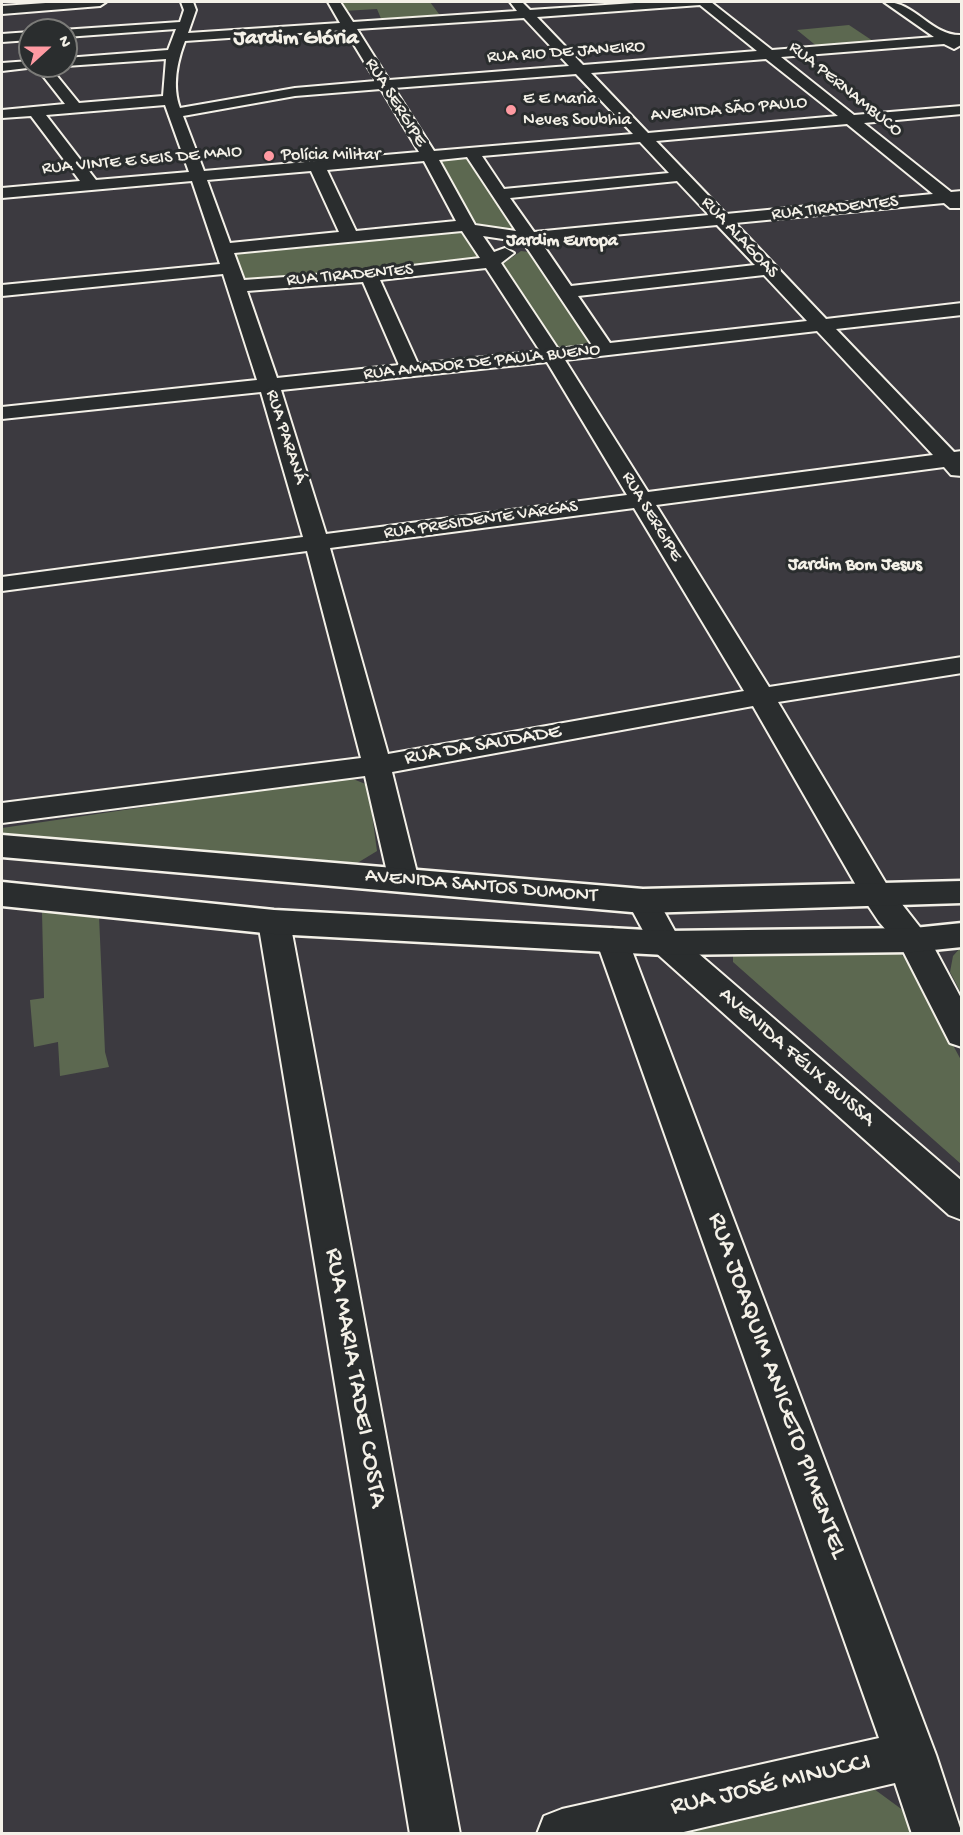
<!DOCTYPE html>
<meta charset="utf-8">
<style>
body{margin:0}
#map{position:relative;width:963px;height:1835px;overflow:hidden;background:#3c3a40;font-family:"Gochi Hand",sans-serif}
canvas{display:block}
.frame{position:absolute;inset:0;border:3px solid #f4f1e8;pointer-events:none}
.north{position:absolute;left:18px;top:18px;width:60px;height:60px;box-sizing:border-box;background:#2a2d2e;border:2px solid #7b7b78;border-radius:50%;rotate:69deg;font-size:16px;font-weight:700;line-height:24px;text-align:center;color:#f4f1e8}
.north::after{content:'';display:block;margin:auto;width:21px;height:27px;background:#ff9aa2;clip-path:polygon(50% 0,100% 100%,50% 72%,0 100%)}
</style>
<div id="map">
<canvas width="963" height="1835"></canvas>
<div class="frame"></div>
<div class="north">N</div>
</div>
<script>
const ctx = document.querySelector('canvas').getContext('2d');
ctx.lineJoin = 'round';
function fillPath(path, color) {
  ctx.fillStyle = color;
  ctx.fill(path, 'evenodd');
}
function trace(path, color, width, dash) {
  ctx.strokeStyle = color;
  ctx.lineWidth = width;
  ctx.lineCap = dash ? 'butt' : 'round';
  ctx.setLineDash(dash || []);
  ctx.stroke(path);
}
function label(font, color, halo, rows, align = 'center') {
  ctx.font = font + ' "Gochi Hand",sans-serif';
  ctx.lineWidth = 6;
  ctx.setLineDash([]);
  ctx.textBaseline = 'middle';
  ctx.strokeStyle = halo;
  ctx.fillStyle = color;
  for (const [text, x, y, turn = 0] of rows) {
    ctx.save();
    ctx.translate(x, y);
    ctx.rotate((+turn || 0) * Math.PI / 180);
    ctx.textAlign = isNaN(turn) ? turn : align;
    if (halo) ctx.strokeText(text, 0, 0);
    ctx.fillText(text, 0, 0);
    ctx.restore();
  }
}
fillPath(new Path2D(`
 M339,2H430L442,18L382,21L377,9L344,11Z
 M849,25L876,43L819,48L797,30Z
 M460,156L468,159L515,228L510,230L474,223L437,162Z
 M458,230L466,232L482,257L476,260L255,281L245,278L234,253Z
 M521,251L529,252L591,340C581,349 565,349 553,345L500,266Z
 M348,777L368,785L377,851L354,865L2,834V828Z
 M42,912L99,916L105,1052L109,1067L60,1076L58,1042L34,1047L30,1000L44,998Z
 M961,947V993L950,972L953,956Z
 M884,949L899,952L907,960L961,1060V1164L733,962V956L738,953Z
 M870,1786L904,1811L912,1833L679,1834Z`), '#5c6850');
const minor = new Path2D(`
 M60,2H106L100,6L2,14V6Z
 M181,2H193L196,10L188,33L340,23L328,2H340L353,22L517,11L510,2H522L530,10L650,2H711L772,50L934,37L884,2C914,0 932,37 962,35L961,45L954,49L944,44L781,57L854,115L962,106V114L864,123L951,192L962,191V208H950L944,203L735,223L826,319L962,303V315L836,329L954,452L962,451V476L951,475L944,467L656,505L769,687L962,657V673L778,702L887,885L930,940L962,1000V1047L950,1043L901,947L879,922L865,901L753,706L392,772L419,881L415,889L404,892L393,889L389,881L365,776L2,823V803L361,758L307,551L2,591V577L303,537L261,392L2,419V407L257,380L223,274L2,296V285L220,264L192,181L2,198V188L80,181L31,116L2,118V110L65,104L36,67L2,71V63L30,61V66H49L79,103L163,96L166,59L66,66V58L168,50L176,29L66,37V30H62L180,22L184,10ZM700,5L757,51L583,65L537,17ZM524,18L569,66L389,80L357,29ZM345,30L376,81L295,88L180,108C172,86 177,62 185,41ZM766,59L838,116L648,133L591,73ZM576,74L633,134L434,151L394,88ZM381,89L419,152L204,171L183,116L295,96ZM165,105L189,172L96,180L46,115ZM847,124L933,194L726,214L656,141ZM640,142L669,173L504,189L482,156ZM467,157L516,231L475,225L439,160ZM424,161L456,221L356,231L327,170ZM311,171L339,232L230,243L207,180ZM677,181L709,215L534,232L510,198ZM717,225L755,265L571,286L541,242ZM462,231L480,258L369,271L244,280L234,253ZM483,236L523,242L592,345L558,349L501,263L514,253L505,248L494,252ZM486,268L540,351L418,364L380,280ZM764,275L807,321L610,343L578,296ZM363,282L399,365L277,378L247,291ZM817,331L933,455L648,492L565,360ZM547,362L627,495L326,534L281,390ZM634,508L744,691L388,754L330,548Z
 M30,32V40L2,42V34Z
 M643,890L654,893L677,935L962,1181V1220L949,1215L654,951L627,901L632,893Z
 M274,911L285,914L290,922L460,1834H410L258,922L263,914Z
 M612,928L623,932L628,940L936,1755L962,1834H912L895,1783L675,1834H537L544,1816L562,1809L879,1738L596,940L601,932Z`);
const tertiary = new Path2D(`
 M2,835L643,889L962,881V903L643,913L2,857Z
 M2,882L274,910L665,931L914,928L962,923V947L914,952L665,955L274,934L2,906Z`);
trace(minor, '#f4f1e8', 4);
trace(tertiary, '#f4f1e8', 5);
fillPath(minor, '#2a2d2e');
fillPath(tertiary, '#2a2d2e');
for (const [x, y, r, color] of [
 [511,110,6,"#ff9aa2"],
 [269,156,6,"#ff9aa2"]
]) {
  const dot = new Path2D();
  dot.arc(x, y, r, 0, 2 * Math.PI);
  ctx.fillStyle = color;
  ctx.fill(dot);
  trace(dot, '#2a2d2e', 2);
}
label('18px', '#f4f1e8', '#2a2d2e', [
 ["RUA RIO DE JANEIRO",566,53,-4],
 ["RUA PERNAMBUCO",845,90,39],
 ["RUA SERGIPE",395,103,58],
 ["AVENIDA SÃO PAULO",729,110,-5],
 ["RUA VINTE E SEIS DE MAIO",142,161,-5],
 ["RUA TIRADENTES",835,209,-6],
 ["RUA ALAGOAS",739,238,47],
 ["RUA TIRADENTES",350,276,-5],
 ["RUA AMADOR DE PAULA BUENO",482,363,-6],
 ["RUA PARANÁ",285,437,72],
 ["RUA SERGIPE",651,517,59],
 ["RUA PRESIDENTE VARGAS",481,521,-8]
]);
label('18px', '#f4f1e8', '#2a2d2e', [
 ["E E Maria",523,100],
 ["Neves Soubhia",523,121],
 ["Polícia Militar",281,156]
], 'left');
label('bold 18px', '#f4f1e8', '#2a2d2e', [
 ["Jardim Europa",562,242],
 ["Jardim Bom Jesus",855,566]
]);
label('21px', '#f4f1e8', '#2a2d2e', [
 ["RUA DA SAUDADE",483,746,-10],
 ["AVENIDA SANTOS DUMONT",481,887,5],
 ["AVENIDA FÉLIX BUISSA",796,1058,41]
]);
label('bold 22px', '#f4f1e8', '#2a2d2e', [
 ["Jardim Glória",296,40]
]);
label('26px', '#f4f1e8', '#2a2d2e', [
 ["RUA MARIA TADEI COSTA",354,1378,80],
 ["RUA JOAQUIM ANICETO PIMENTEL",776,1386,70],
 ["RUA JOSÉ MINUCCI",771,1786,-13]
]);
</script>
